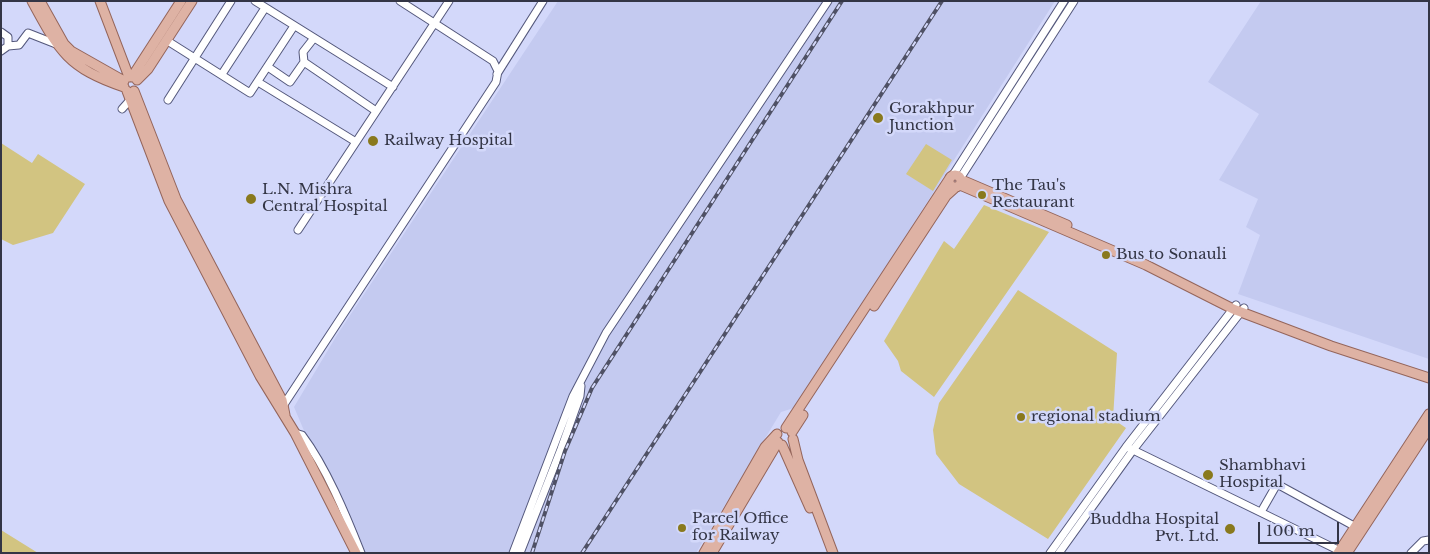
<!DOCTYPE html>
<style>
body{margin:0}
#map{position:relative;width:1430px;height:554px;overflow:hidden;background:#d3d8fa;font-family:"Libre Baskerville",serif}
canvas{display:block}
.frame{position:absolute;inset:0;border:2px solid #333545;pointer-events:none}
.scale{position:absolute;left:1258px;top:522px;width:81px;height:22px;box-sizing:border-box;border:2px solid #333545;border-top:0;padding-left:6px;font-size:15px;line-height:18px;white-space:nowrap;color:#333545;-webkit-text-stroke:4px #d3d8fa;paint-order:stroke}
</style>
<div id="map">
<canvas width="1430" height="554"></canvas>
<div class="frame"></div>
<div class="scale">100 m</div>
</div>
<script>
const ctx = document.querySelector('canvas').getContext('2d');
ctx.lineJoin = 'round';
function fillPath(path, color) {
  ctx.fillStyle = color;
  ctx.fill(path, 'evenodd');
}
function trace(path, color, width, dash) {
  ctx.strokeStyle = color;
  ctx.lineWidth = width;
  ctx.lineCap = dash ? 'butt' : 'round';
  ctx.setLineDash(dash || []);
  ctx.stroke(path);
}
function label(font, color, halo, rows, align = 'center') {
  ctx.font = font + ' "Libre Baskerville",serif';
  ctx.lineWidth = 5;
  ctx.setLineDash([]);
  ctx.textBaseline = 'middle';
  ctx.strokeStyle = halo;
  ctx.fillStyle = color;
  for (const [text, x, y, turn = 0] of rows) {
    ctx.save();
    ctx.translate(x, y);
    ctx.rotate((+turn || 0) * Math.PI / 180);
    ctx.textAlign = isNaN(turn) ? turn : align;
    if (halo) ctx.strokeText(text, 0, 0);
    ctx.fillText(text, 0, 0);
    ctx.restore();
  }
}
fillPath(new Path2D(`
 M558,1H1055L797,407L781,412L696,553H356L294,407L337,335Z
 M1261,1H1429V359L1238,294L1260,235L1246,227L1258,199L1219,180L1259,114L1208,82Z`), '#c4caf0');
fillPath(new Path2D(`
 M1,143L32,163L38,154L85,184L53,233L13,245L1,239Z
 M926,144L952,160L933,191L906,174Z
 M984,205L1049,232L934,397L901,371L898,361L884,341L944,241L954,249Z
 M1018,290L1117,353L1113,419L1126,428L1048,539L959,484L936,454L933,430L939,403Z
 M1,530L38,553H1Z`), '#d2c481');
const minor = new Path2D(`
 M255,1L393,87
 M1,32L8,37V46
 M166,40L250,93L294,26
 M1,51L8,46L19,45L28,33L56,44
 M304,62L303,52L314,38
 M268,67L290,82L304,62L376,111
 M222,74L265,8
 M497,74L543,1
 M258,82L356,142
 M168,100L231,1
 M122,109L130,100
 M953,175L1064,1
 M961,177L1074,1
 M298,230L449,1
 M281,409L496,82L498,71L493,61L400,1
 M295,433L302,435C326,467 346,515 361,553
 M1129,448L1342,552
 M1261,512L1277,484L1354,526
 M513,553L573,396L606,333L828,1
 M520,553L561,449L580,396L581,386
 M1050,553L1126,447L1236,305
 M1059,553L1133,450L1244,308
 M1411,553L1423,541L1429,540`);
const major = new Path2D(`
 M32,1C59,51 68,68 124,87
 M40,1L64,44L71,51L124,81
 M100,1L129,77
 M132,77L181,1
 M137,80L148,69L192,1
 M127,91L169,201L260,376L295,433L356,553
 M134,91L176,199L282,400L285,415
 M949 181a6 6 0 1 1 12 0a6 6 0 1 1-12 0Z
 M964,181L1067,225
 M960,185L1146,265L1233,309L1331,346L1429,378
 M874,306L946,196L956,187
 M786,428L950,178
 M792,432L803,415
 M793,439L798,460L833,553
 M782,445L810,508
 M704,553L765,447L777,434
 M712,553L778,442
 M1338,553L1429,414
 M1347,553L1429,428`);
trace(minor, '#54587c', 9);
trace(major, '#94655b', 11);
trace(minor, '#fff', 7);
trace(major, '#deb2a4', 9);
const rail = new Path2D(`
 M532,553L565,451L592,388L842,1
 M582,553L942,1`);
trace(rail, '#4f5165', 4);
trace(rail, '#d3d8fa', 2, [5.5]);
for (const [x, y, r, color] of [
 [878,118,6,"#89791d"],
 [373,141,6,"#89791d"],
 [982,195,5,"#89791d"],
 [251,199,6,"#89791d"],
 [1106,255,5,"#89791d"],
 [1021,417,5,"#89791d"],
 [1208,475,6,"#89791d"],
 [682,528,5,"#89791d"],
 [1230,529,6,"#89791d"]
]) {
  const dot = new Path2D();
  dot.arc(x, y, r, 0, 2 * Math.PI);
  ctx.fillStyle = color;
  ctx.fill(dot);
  trace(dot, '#d3d8fa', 2);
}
label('15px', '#333545', '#d3d8fa', [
 ["Gorakhpur",889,109],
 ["Junction",889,126],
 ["Railway Hospital",384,141],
 ["The Tau's",992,186],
 ["Restaurant",992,203],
 ["L.N. Mishra",262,190],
 ["Central Hospital",262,207],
 ["Bus to Sonauli",1116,255],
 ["regional stadium",1031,417],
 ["Shambhavi",1219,466],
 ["Hospital",1219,483],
 ["Parcel Office",692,519],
 ["for Railway",692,536],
 ["Buddha Hospital",1219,520,"right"],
 ["Pvt. Ltd.",1219,537,"right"]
], 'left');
</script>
